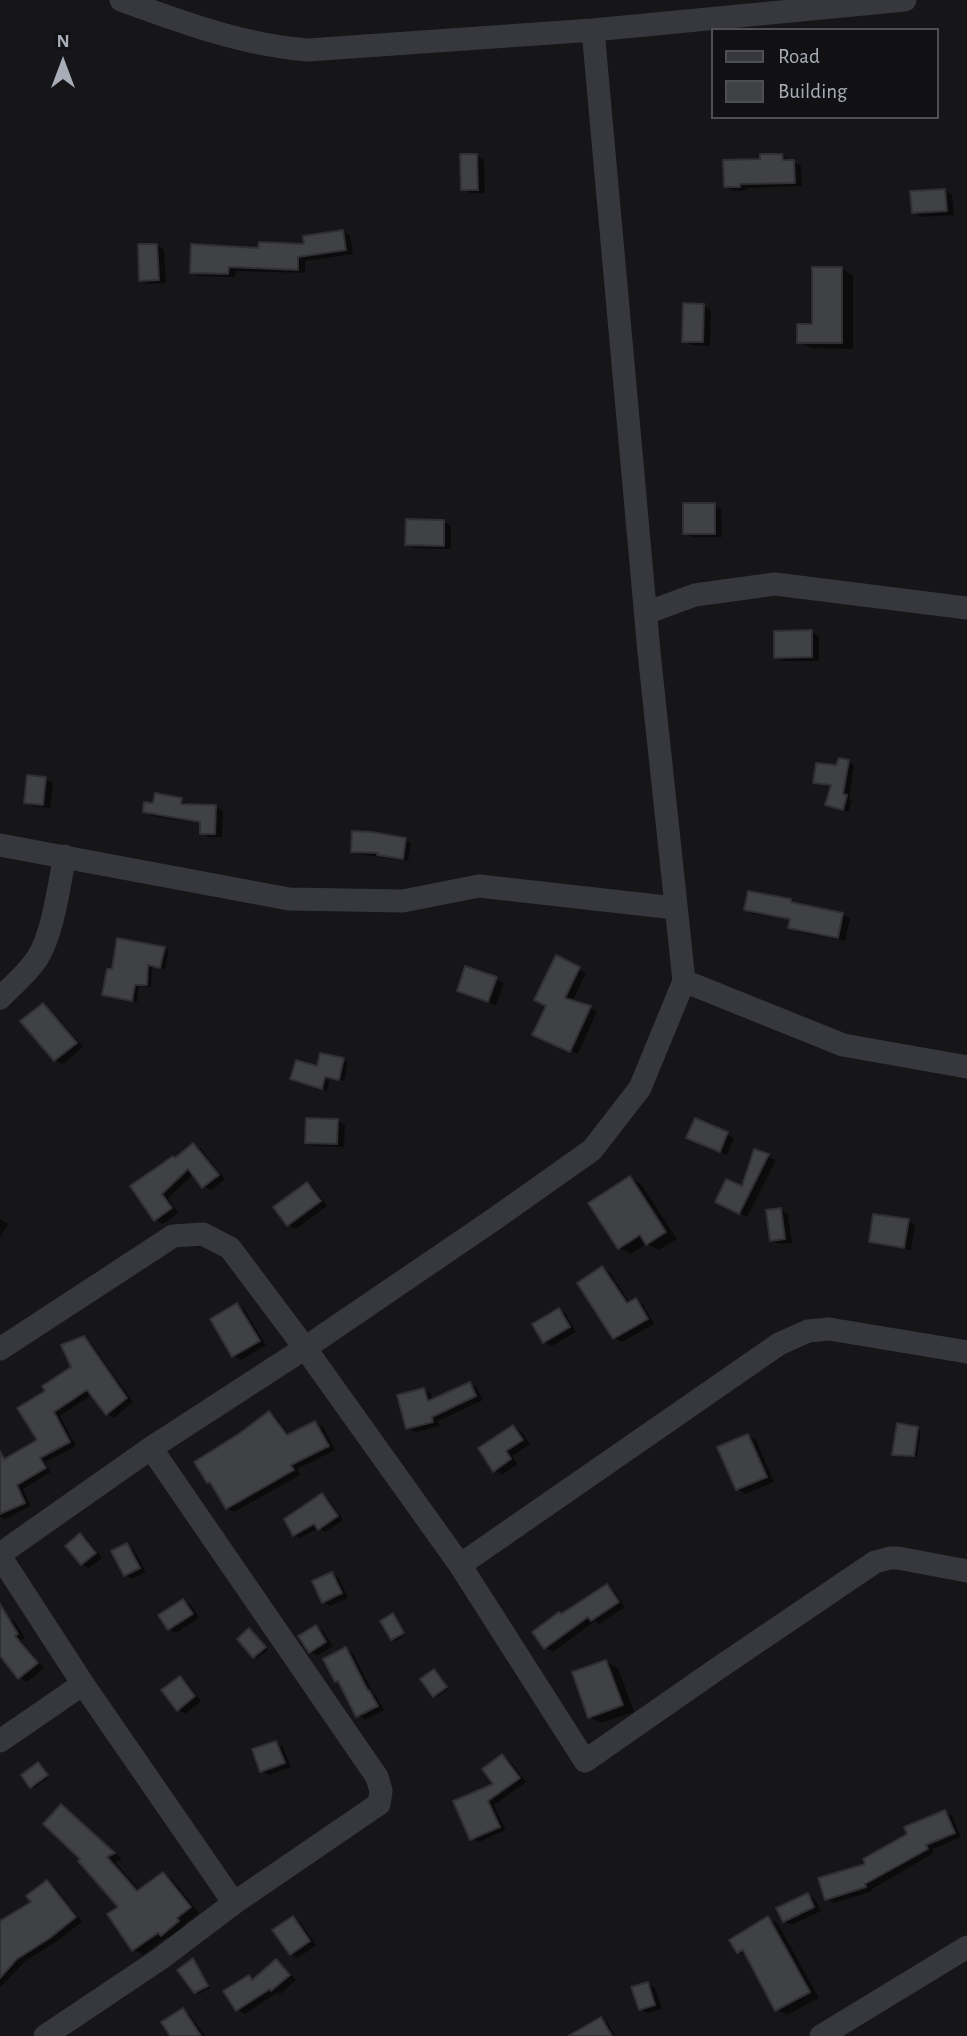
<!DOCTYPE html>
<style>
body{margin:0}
#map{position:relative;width:967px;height:2036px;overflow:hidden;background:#161618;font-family:"Alegreya Sans",sans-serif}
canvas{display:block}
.legend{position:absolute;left:711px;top:28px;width:228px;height:91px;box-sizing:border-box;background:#111113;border:2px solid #4d4f55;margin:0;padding:9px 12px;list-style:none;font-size:21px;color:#a8adb8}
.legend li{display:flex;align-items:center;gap:14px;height:35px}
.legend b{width:35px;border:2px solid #4d4f55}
.north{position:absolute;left:28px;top:28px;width:70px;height:70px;-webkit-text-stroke:5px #111113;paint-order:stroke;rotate:0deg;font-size:19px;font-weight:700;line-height:28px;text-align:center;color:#a8adb8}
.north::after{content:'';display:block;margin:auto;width:24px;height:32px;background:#a8adb8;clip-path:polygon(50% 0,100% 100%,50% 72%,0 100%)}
</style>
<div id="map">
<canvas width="967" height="2036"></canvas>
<ul class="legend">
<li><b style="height:9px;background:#37383d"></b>Road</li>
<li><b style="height:19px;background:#404145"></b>Building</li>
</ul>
<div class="north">N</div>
</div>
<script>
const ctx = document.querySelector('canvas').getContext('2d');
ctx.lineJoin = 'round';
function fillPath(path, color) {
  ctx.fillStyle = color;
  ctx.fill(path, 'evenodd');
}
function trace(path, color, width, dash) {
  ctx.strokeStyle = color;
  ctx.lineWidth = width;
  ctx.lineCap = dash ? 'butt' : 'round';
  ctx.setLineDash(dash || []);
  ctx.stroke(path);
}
fillPath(new Path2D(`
 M477,156L484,160L485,193H470L462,189Z
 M782,156L801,166L802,186L747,188V190L733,191L725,186L762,161Z
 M945,190L952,195L954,215L921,217L913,212Z
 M343,231L350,236L353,254L305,261V273L236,271L235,277L199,276L192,272L260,250L307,245Z
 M157,245L164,250L166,283L148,284L141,280Z
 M842,269L853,275V349L811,348L799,342L813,326Z
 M703,306L711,310L710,346L691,345L684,341Z
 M714,505L721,509L722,537H692L685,533Z
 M444,522L451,526V549L415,548L407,544Z
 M811,632L819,636V661H784L776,657Z
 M848,762L854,765L849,798L852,800L849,812L827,804L832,787L821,785L815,782Z
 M46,779L53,783L50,808L33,806L26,802Z
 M181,800L189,804L188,806L216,807L223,811L222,837H209L201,833L202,824L152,816L145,811Z
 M405,840L411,843L408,861L358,854L353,851Z
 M791,900L798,905L842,914L850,919L845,941L797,932L790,927L791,920L753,914L746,909Z
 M165,948L169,951L165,969L152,966L151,987L139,986L137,1002L109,997L104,995L114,971Z
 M466,968L504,983L496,1005L466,994Z
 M579,969L586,973L572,1002L597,1011L578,1054L542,1038Z
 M43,1005L50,1009L83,1047L63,1064L55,1060Z
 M343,1060L348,1063L344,1081L330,1078L327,1091L292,1078Z
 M337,1121L345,1125L344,1147L314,1146L307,1142Z
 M727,1134L734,1138L727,1155L696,1141Z
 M193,1145L201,1149L225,1179L211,1190L203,1186L194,1174L168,1198L178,1213L163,1224L155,1219L132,1186L175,1159Z
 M755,1152L776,1160L747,1217L725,1206L743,1189Z
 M630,1178L641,1184L677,1239L659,1250L647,1244L631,1254L620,1248Z
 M307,1184L315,1189L327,1206L296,1229L288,1225Z
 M781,1210L788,1214L792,1243L779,1244L771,1240Z
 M0,1219L8,1224L0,1237Z
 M908,1221L915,1225L911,1250L878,1245L871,1241Z
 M602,1268L610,1273L630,1303L636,1300L643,1304L654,1324L622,1342L614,1338Z
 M237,1305L244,1309L266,1345L241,1360L234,1356Z
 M559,1310L566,1314L576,1332L552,1346L544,1342Z
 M83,1338L91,1343L133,1402L114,1418L107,1414L92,1394L60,1416L76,1446L45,1462L51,1472L23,1489L31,1506L5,1519L0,1516V1464L39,1440L47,1392L73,1368Z
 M470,1384L477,1388L483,1400L438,1421L440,1426L415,1432L408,1428L424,1390L431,1394L433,1401Z
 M269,1413L277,1418L290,1436L315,1423L323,1427L335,1450L297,1469L300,1475L234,1512L227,1508L213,1485L208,1482Z
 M899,1425L921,1430L917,1456L894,1454Z
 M513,1427L521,1431L530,1444L512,1456L517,1464L502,1475L494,1470Z
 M748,1436L756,1440L774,1482L745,1494L737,1489Z
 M322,1495L329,1499L343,1520L325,1532L319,1528L300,1538L294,1535Z
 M80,1536L88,1540L102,1558L89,1568L82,1564Z
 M127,1545L134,1550L146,1572L132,1579L125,1575Z
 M332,1574L339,1578L348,1598L330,1606L323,1601Z
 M607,1586L614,1591L625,1607L599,1624L595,1621L553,1652L546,1648L562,1616Z
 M183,1601L191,1605L199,1618L176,1633L169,1628Z
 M393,1615L396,1617L406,1634L396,1641L393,1639Z
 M7,1618L15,1622L25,1638L21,1640L44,1668L27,1682L19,1677L0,1655V1622Z
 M316,1627L323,1631L333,1646L317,1656L310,1651Z
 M252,1632L268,1650L257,1658L254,1657Z
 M346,1649L353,1654L374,1694L376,1696L384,1710L365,1720L358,1715L341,1684L336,1681Z
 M606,1662L618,1668L634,1712L601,1723L589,1717Z
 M435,1671L449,1689L437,1697L434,1695Z
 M180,1678L187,1682L201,1701L185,1714L178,1709Z
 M276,1743L283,1747L291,1767L269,1775L262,1771Z
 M502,1756L509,1760L526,1782L494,1805L506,1830L479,1842L472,1838L455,1802L495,1784Z
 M41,1766L49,1777L35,1788L32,1786Z
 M62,1806L70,1811L122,1859L115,1862L140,1891L163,1874L172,1879L199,1913L185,1924L187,1927L171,1940L167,1937L143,1955L134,1949L120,1907L82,1859Z
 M945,1812L952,1816L961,1837L933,1849L934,1853L872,1889L873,1891L834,1903L827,1899L868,1865Z
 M48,1882L54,1886L82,1922L57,1941L24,1962L0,1988V1938L33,1903Z
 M808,1895L815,1899L821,1911L792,1925L784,1921Z
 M293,1918L300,1922L316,1945L298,1958L291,1954Z
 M768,1918L778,1924L819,1998L787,2015L777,2009L749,1958L739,1952Z
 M193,1961L196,1962L210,1988L199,1994L196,1992Z
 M276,1961L283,1966L296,1980L280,1994L278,1992L245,2014L237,2009L249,1977L255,1980Z
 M648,1984L655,1988L662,2009L648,2013L640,2009Z
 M183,2010L189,2014L205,2036H172Z
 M601,2019L608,2023L615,2036H575Z`), '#0007');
const building = new Path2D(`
 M460,154H477L478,190H461Z
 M760,154H782L783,160H794L795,183L740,184V187H724L723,160L760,159Z
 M945,189L947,211L912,213L910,191Z
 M343,230L346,250L298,257V270L229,267L228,274L190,273L191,244L258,248L259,242L304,244L303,236Z
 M138,244H157L159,280L139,281Z
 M812,267H842V343H797V324H812Z
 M683,303L704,304L703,342H682Z
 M683,503H715V534H683Z
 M406,519L444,520V546L405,545Z
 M812,630V657L774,658V631Z
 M839,758L849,760L843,794L847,795L843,810L825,805L831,785L813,783L816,763L836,765Z
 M27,775L46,777L43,805L24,803Z
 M155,793L182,798L181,804L216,805L215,834H200V822L143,812L144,802L153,803Z
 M352,831L372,832L406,838L403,859L377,855L378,853L351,852Z
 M748,891L791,899V902L843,913L838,938L788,928L790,919L744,910Z
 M117,938L165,947L160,968L148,965L147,985H135L132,1001L102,995L107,969H112Z
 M556,955L580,967L565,998L591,1006L570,1052L532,1035L546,1006L534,1000Z
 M465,966L497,977L488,1002L457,991Z
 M43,1003L77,1043L54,1061L20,1021Z
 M320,1053L344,1058L339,1080L325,1077L322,1089L290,1079L296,1060L317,1066Z
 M306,1118L338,1119L337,1144L305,1143Z
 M695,1118L728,1132L720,1152L686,1138Z
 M193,1143L219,1175L202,1188L188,1169L162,1194L172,1208L154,1221L130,1186L173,1156L175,1158Z
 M754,1149L769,1154L739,1214L715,1202L726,1179L742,1186Z
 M630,1176L666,1232L646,1245L640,1235L618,1249L588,1203Z
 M307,1182L321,1201L287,1226L273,1207Z
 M781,1208L785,1239L770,1241L766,1210Z
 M873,1214L909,1219L904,1248L869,1242Z
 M602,1266L627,1303L636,1298L648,1319L613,1339L577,1283Z
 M237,1303L260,1341L232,1357L210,1319Z
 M559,1308L570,1327L543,1343L532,1324Z
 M84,1336L127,1398L106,1415L87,1390L54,1412L70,1442L40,1458L46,1468L17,1485L25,1503L0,1514V1451L4,1459L37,1440L17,1408L45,1391L42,1386L71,1367L61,1345Z
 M470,1382L476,1396L432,1417L433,1422L406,1429L397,1395L424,1388L428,1401Z
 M269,1411L287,1435L315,1421L329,1446L291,1465L294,1470L226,1509L210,1482L207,1483L194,1462L240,1433Z
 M897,1423L918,1427L914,1456L892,1455Z
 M513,1425L523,1440L506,1451L511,1459L493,1472L478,1448Z
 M748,1434L767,1477L736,1490L717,1447Z
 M322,1493L338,1516L318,1530L314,1524L293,1536L284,1519Z
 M80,1533L96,1553L81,1565L65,1546Z
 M127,1543L140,1568L124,1576L111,1551Z
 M332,1572L342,1593L322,1603L312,1581Z
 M607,1584L619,1602L591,1621L588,1617L544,1649L532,1632L559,1612L561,1614Z
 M183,1599L193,1614L168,1630L158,1615Z
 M0,1604L18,1634L15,1636L38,1663L18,1679L0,1656Z
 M393,1613L404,1633L391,1640L380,1621Z
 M316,1625L326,1642L309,1653L298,1636Z
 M249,1628L266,1647L253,1658L237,1639Z
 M346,1647L368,1691L369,1690L378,1706L356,1717L338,1681L335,1682L323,1659Z
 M606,1660L623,1705L588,1718L572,1672Z
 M434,1669L447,1687L433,1697L420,1679Z
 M180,1676L195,1696L177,1711L161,1690Z
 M276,1741L285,1763L260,1772L252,1749Z
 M502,1754L520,1778L488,1801L500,1827L470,1840L453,1801L493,1784L482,1769Z
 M38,1762L48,1775L30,1788L21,1775Z
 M61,1804L115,1853L107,1857L137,1891L163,1872L191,1907L177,1918L179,1921L161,1936L158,1933L132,1951L107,1914L118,1907L78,1861L80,1859L43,1824Z
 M945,1810L955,1833L926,1845L928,1849L865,1884L866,1887L825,1900L818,1878L865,1864L863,1859L907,1834L904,1827Z
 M47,1880L76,1917L50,1938L17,1959L0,1978V1921L31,1902L26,1896Z
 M808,1893L814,1907L783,1922L776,1908Z
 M293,1916L310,1941L290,1955L272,1930Z
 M768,1916L810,1992L775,2011L743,1950L737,1953L729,1940Z
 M193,1958L208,1986L194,1993L177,1970Z
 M276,1959L290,1975L271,1991L270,1989L236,2011L223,1991L249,1975L252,1980Z
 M648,1982L655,2005L639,2010L631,1987Z
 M183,2008L201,2036H170L161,2022Z
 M601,2017L612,2036H568Z`);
fillPath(building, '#404145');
trace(building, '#303034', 2);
trace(new Path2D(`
 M121,0C181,22 243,45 308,50L593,30L905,0
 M646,613L695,595L775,584L967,608
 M0,845L289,899L403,901L479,886L675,908
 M684,981L843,1045L967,1067
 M0,998C13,985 28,973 38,957C53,933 59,885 65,856
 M0,1349L173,1236L203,1234L230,1248L305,1348L460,1565L585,1761L717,1669L875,1562L890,1558H898L967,1571
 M0,1554L151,1448L305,1348L493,1220L592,1150L640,1088L684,981L649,652L593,30
 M0,1556L83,1684L234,1903
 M460,1565L779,1344L808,1331L829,1329L967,1352
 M0,1741L83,1684
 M45,2036L160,1959L234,1903L379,1804L381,1791L377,1777L151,1448
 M821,2036L967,1947`), '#37383d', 23);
</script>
